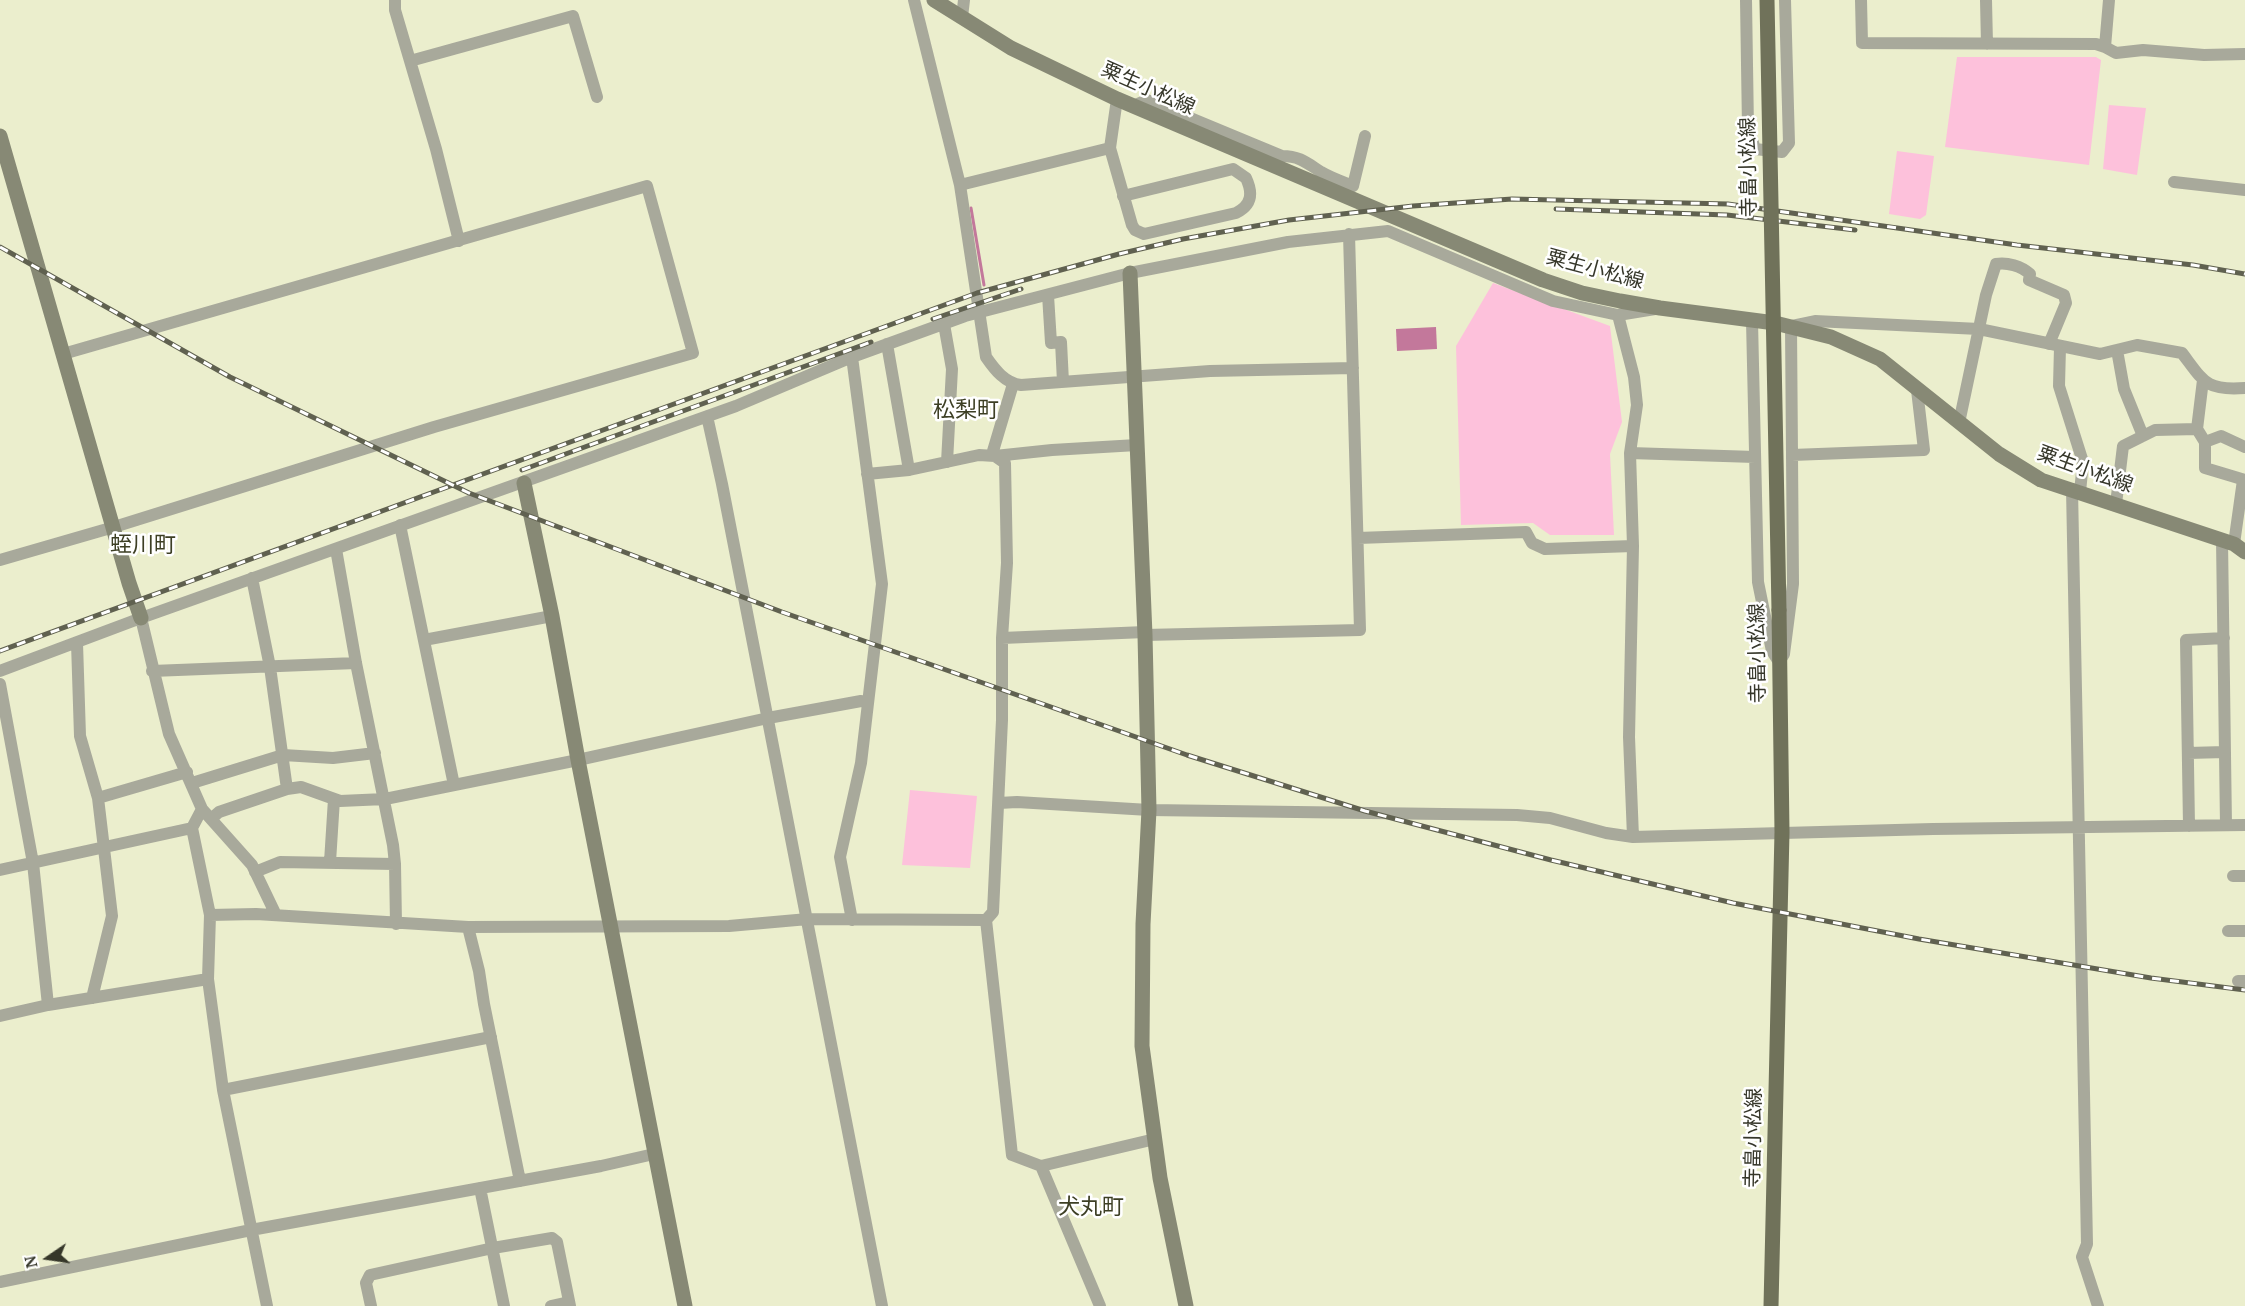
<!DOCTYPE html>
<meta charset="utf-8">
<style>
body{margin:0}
#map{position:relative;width:2245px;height:1306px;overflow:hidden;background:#ebeecd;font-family:"PT Serif",serif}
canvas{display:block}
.north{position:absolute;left:18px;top:1228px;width:60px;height:60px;-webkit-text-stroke:4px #fff;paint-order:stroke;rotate:257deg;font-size:16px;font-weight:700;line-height:24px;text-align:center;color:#36372a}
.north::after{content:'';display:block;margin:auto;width:21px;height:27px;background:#36372a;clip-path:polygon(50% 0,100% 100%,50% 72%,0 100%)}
</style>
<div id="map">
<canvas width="2245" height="1306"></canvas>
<div class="north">N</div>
</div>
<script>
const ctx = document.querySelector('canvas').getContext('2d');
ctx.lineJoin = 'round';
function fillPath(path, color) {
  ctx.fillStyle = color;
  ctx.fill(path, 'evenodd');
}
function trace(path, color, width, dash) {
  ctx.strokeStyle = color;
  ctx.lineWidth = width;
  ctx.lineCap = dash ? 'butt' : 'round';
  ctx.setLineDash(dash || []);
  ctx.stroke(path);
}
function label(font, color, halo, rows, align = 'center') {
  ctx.font = font + ' "PT Serif","Noto Sans JP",serif';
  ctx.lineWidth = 5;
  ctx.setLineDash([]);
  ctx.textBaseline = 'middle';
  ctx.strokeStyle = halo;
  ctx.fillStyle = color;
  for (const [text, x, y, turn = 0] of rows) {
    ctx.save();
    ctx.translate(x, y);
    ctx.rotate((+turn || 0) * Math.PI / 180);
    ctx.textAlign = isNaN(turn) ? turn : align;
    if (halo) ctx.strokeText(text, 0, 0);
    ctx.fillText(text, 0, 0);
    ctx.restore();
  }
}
fillPath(new Path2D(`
 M1957,57H2096L2101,60L2089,165L1945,147Z
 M2109,105L2146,108L2137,175L2103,169Z
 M1897,151L1934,156L1926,215L1920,219L1889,214Z
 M1493,283L1610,326L1622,422L1610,454L1614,535H1550L1533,523L1461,525L1456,346Z
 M910,790L977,796L970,868L902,865Z`), '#fdc1db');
fillPath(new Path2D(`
 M1436,327L1437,349L1397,351L1396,329Z`), '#c3789b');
trace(new Path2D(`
 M971,208L984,285`), '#c3789b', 3);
trace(new Path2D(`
 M395,0V10L436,149L459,241
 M914,0L960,185L986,357C995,370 1005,383 1021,385L1210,371L1353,368
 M1746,0L1748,128L1755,149L1782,152L1789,143L1785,0
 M1861,0L1862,43L2096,44L2105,47L2109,0
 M1986,0L1987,44
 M962,17L964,0
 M2105,47L2116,53L2143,50L2204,55L2245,54
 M410,61L573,16L597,97
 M1117,99L1110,148L1132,225L1135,230L1144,234L1236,213C1252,205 1253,193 1246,178L1233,169L1123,196
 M1133,106L1147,100L1282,156C1300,156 1307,163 1321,172C1331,178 1343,182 1353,186L1365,136
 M2174,182L2245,190
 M960,185L1110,148
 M1048,295L1051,343L1061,342L1063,382
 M1618,315L1634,377L1637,405L1630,453L1633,546L1629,737L1633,837
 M1752,321L1758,582L1772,651L1779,662L1784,654L1793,584L1791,326L1815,321L1979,329L2100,354L2137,345L2182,353C2204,382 2206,391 2245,388
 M944,324L952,369L947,462
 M887,344L909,470
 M2060,347L2059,386L2083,462L2080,492
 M2117,350L2124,389L2143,436
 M2203,380L2197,429L2205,442V468L2245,480
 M707,416L722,484L882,1306
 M1959,423L1986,295L1996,264C2007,262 2021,266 2030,274L2029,280L2064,295L2066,303L2049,344
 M2205,442L2221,436L2245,447
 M1630,453L1755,457
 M1792,455L1924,450L1917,390
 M867,474L909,470L979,455L995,456L1052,450L1137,445
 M2072,489L2087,1244L2082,1257L2098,1306
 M2116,504L2123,446L2155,430L2197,429
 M400,525L454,785
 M1358,538L1526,532L1532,543L1545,549L1633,546
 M2222,540L2226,825
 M2234,544L2243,480
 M336,549L356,663L393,845L395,864L396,924
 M0,560L114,527L434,427L693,353L647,186L63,354
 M252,578L270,667L287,789
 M141,618L169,734L202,809L252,865L276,915
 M1145,635L1360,630L1349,234
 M1002,638L1145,632
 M424,640L552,616
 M77,643L80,736L98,798L112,916L92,998
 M0,671L141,618L736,406L852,357L965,316L1130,273L1288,242L1388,231L1553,301L1618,315L1655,309
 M152,671L356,663
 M0,684L33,863L48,1005
 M2188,753L2225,752
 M192,783L283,755L333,758L375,753
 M98,798L187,772
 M999,803L1017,802L1149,810L1517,815L1550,818L1606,833L1633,837L1933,829L2245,825
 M202,809L192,828L210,915L208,979L223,1090L267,1306
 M211,819L219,812L287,789L301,787L340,801L385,799L578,760L768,718L861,701
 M2189,826L2186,640L2224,638
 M330,862L334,799
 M0,870L192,828
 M255,872L280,862L395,864
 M2233,876H2245
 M210,915L256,914L468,927L729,926L808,919L986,920L993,912L1002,720V638L1007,563L1005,463L995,456L993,451L1013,384
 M852,920L840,857L861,763L882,584L852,357
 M986,920L1012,1155L1041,1166L1155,1139
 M468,927L479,971L484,1004L520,1181
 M2228,931H2245
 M2238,981H2245
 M0,1016L48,1005L208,979
 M223,1090L491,1037
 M1041,1166L1100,1306
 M480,1188L504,1306
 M0,1282L251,1230L601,1166L654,1154
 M371,1306L366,1283L370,1275L493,1248L552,1238L557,1242L570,1306
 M551,1306L569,1302`), '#a8a99b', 12);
trace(new Path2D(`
 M934,0L1011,48L1117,99L1543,280L1582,293L1620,301L1660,308L1775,323L1831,337L1880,359L1999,454L2041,480L2234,544L2245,552
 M0,136L129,583L141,618
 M1130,273L1145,635L1149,810L1143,924L1142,1046L1160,1178L1186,1306
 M524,483L552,616L578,760L685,1306`), '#878975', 15);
trace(new Path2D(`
 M1771,1306L1782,832L1779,610`), '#70725a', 15);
const rail = new Path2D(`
 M1556,209L1727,215L1855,230
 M0,247L230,377L469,493L782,612L1187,755L1365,811L1551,860L1733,903L1919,939L2151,978L2245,990
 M933,319L1021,289
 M522,470L871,342
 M0,651L977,293L1119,254L1183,239L1289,220L1413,206L1512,199L1728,204L2017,245L2193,265L2245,274`);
trace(rail, '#606150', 5);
trace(rail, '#fff', 3, [9]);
trace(new Path2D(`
 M1767,0L1779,610`), '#70725a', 15);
label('20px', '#36372a', '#fff', [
 ["粟生小松線",1148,89,24],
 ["寺畠小松線",1749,167,-91],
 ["粟生小松線",1595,270,15],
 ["粟生小松線",2085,470,20],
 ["寺畠小松線",1758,653,-91],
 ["寺畠小松線",1754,1138,-89]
]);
label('22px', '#3d3f24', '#fff', [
 ["松梨町",966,411],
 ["蛭川町",143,546],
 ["犬丸町",1091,1208]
]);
</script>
